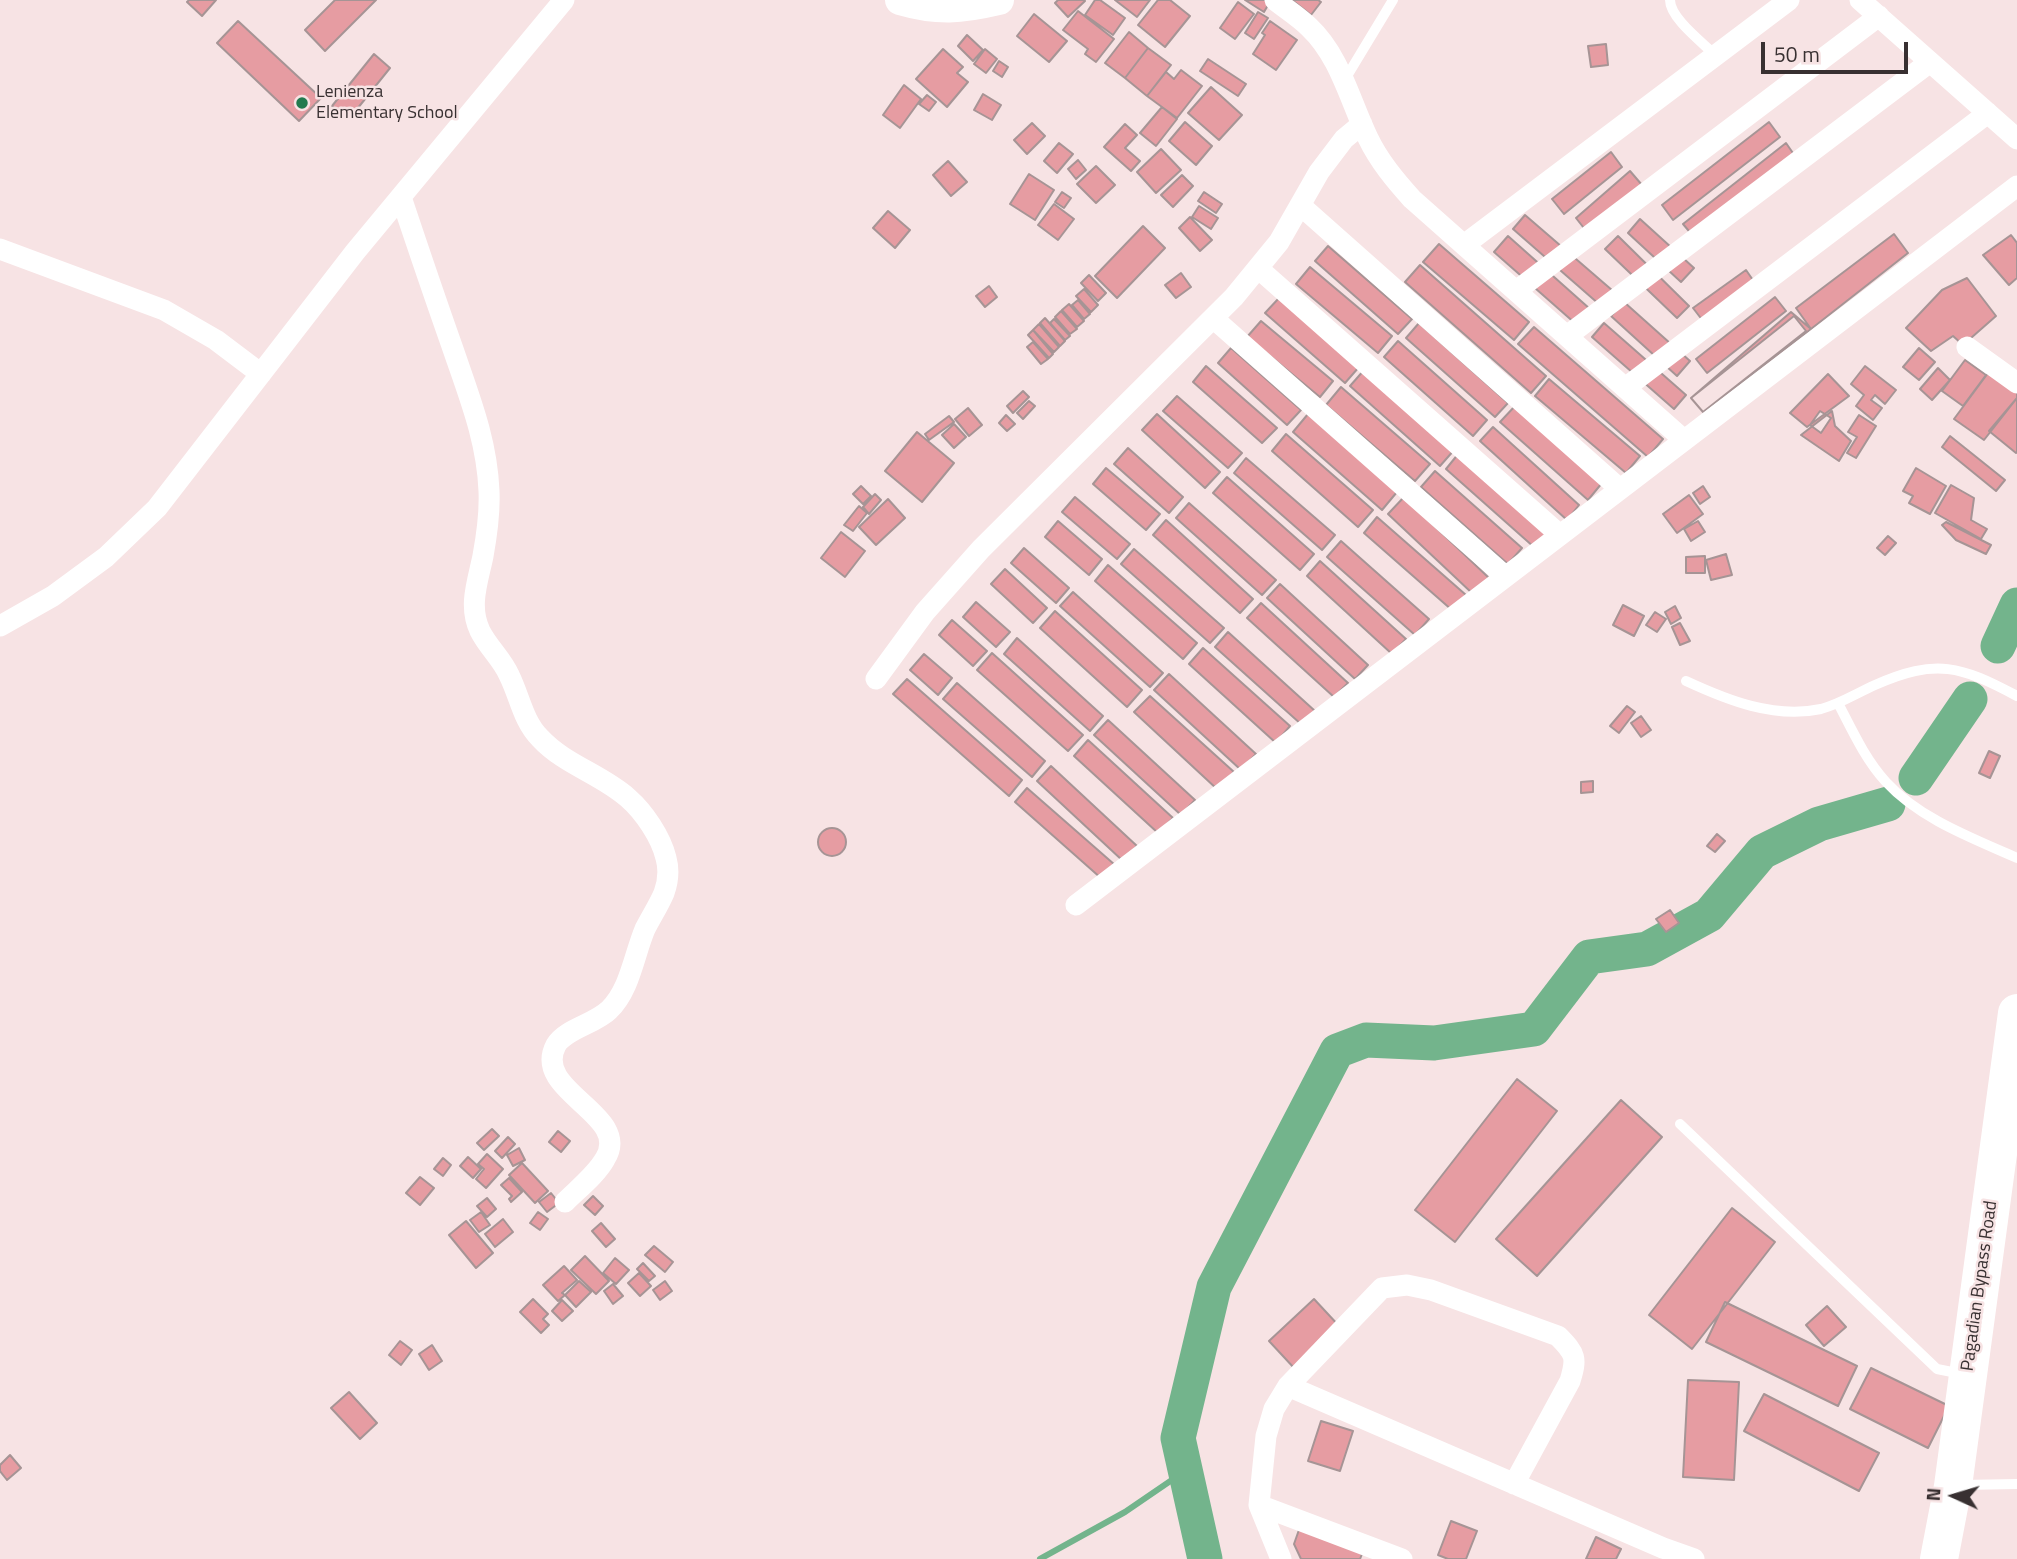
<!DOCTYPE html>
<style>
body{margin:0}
#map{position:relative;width:2017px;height:1559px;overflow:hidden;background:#f7e3e4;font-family:"Titillium Web",sans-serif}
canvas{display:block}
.north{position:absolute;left:1919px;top:1461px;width:70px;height:70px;-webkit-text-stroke:5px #f7e3e4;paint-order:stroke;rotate:274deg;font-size:19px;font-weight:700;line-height:28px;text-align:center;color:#383031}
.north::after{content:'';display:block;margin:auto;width:24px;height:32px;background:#383031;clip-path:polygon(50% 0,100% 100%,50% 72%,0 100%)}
.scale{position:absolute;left:1761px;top:42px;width:147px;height:32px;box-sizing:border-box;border:4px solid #383031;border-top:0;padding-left:9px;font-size:21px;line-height:24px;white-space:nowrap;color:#383031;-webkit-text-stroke:5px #f7e3e4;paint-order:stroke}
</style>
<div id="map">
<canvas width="2017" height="1559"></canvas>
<div class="north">N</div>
<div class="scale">50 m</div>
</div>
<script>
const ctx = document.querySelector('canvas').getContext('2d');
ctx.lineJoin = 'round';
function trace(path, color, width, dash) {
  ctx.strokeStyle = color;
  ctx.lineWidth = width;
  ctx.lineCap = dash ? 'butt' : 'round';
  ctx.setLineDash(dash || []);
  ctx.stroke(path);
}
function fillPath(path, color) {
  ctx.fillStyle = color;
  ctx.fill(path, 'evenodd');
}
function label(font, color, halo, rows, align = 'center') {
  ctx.font = font + ' "Titillium Web",sans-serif';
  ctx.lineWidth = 5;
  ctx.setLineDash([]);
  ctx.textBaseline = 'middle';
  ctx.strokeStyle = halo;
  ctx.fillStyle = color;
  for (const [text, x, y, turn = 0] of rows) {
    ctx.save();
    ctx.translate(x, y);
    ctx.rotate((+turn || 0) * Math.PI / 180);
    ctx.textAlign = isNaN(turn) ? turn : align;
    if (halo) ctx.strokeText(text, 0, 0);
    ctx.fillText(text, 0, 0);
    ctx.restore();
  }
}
trace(new Path2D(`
 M1040,1559L1125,1512L1185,1471`), '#73b48c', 6);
trace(new Path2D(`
 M1998,646L2017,605
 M1916,778L1970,699
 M1205,1559L1178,1438L1214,1287L1337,1051L1366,1040L1434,1043L1534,1029L1589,957L1647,949L1709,915L1762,852L1819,824L1888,804`), '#73b48c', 35);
const building = new Path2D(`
 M189,0H216L202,16L187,2Z
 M335,0H376L325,51L305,30Z
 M1058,0H1084L1085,1L1068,17L1055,3Z
 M1095,0H1100L1125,18L1113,35L1085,15Z
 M1115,0H1150L1137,17Z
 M1158,0H1170L1190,16L1165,47L1138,25Z
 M1245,0H1271L1264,12Z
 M1292,0H1318L1321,2L1311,15Z
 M1238,2L1254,14L1235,39L1220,28Z
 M1078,11L1114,39L1096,62L1085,54L1088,49L1063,30Z
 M1258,12L1268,18L1254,39L1245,33Z
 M1034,14L1067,41L1049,62L1017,36Z
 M238,21L321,98L299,121L217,43Z
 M1270,21L1297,40L1276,70L1253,54L1265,35L1262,33Z
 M1129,32L1148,48L1125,78L1105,63Z
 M967,35L983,50L973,61L958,46Z
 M1606,44L1608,65L1591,67L1588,46Z
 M1148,48L1171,65L1147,96L1125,78Z
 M943,49L963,67L957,73L968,82L947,107L916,79Z
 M985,49L997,59L986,73L974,64Z
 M374,54L390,68L349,119L332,106Z
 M1208,59L1246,84L1238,96L1200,71Z
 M999,61L1008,67L1002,77L993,71Z
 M1181,70L1202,86L1177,118L1147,96L1166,72L1174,79Z
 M904,85L921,99L900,128L883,115Z
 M1211,87L1242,115L1219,140L1188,113Z
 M983,94L1001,105L992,120L974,110Z
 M927,95L936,102L929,111L919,104Z
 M1162,107L1177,119L1156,146L1140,133Z
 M1185,122L1212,146L1196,165L1169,141Z
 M1769,122L1780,137L1673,220L1662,205Z
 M1032,123L1045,136L1027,154L1014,140Z
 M1125,124L1137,135L1125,148L1140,161L1131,171L1104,147Z
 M1059,143L1073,154L1057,173L1044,161Z
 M1786,143L1795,156L1693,236L1683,224Z
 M1161,149L1181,170L1156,193L1137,172Z
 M1611,152L1622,167L1564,214L1552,199Z
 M1078,160L1086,170L1076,179L1068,169Z
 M948,161L967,182L951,196L933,175Z
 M1096,166L1115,185L1096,203L1077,184Z
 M1630,171L1642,185L1587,232L1576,218Z
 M1029,174L1054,190L1035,220L1010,204Z
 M1182,175L1193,186L1173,207L1161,195Z
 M1062,192L1071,198L1064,208L1055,202Z
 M1204,192L1222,204L1216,213L1198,201Z
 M1054,204L1074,219L1058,240L1038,225Z
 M1199,206L1218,218L1211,229L1192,217Z
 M888,211L910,230L895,248L873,228Z
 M1525,215L1620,297L1608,312L1513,229Z
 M1190,217L1212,240L1200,251L1179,228Z
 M1640,219L1694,268L1681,282L1628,233Z
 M1143,226L1165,248L1117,298L1095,276Z
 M1894,234L1908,253L1811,329L1796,308Z
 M2011,235L2017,243V278L2009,285L1983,255Z
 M1508,236L1599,317L1585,332L1494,252Z
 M1618,236L1689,306L1677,318L1605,249Z
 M1439,244L1529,322L1514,340L1423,262Z
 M1328,246L1412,319L1398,334L1315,261Z
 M1420,265L1546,376L1531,393L1405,282Z
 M1310,267L1392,336L1378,353L1296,284Z
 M1746,270L1755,283L1703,321L1693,308Z
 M1181,273L1191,287L1176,298L1165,285Z
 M1089,275L1106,293L1098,301L1081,283Z
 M1967,278L1996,316L1963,345L1953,336L1931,351L1906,328L1942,290Z
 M989,286L997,297L985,307L976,296Z
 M1084,289L1098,305L1091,312L1076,296Z
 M1775,297L1786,311L1707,373L1696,359Z
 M1279,298L1359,367L1345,383L1265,313Z
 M1078,300L1090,314L1084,319L1072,305Z
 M1624,302L1690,361L1677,376L1611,316Z
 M1069,304L1084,321L1077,327L1062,310Z
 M1061,311L1077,329L1070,334L1055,317Z
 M1791,312L1811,329L1703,412L1691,398Z
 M1794,316L1806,331L1703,412L1691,398Z
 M1045,318L1065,341L1060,346L1040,323Z
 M1054,319L1070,336L1065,340L1050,323Z
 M1261,321L1333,381L1320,397L1247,337Z
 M1419,323L1508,403L1495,417L1406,338Z
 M1604,323L1686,395L1674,409L1592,337Z
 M1039,324L1059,347L1054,352L1033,330Z
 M1534,327L1663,439L1648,457L1518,344Z
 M1033,330L1053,354L1049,358L1028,335Z
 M1398,341L1487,420L1473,436L1384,357Z
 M1033,342L1048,359L1041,364L1027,347Z
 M1231,348L1301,410L1287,425L1218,363Z
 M1919,348L1935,362L1919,380L1903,367Z
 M1965,360L1986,375L1963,406L1942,391Z
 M1206,366L1277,428L1262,443L1193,382Z
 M1865,366L1896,390L1885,404L1875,395L1871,400L1882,408L1873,420L1856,406L1864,395L1851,384Z
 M1938,368L1950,380L1932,400L1920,389Z
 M1365,369L1455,449L1440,466L1350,386Z
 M1991,369L2017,388V398L1984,440L1954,419Z
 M1828,374L1849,396L1807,427L1790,413Z
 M1549,379L1640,456L1626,473L1535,396Z
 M1341,387L1430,464L1415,481L1326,405Z
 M1023,391L1029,397L1013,413L1007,406Z
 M1177,396L1242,453L1228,468L1163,411Z
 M2017,398V452L2016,453L1989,431Z
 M1029,401L1035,406L1023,419L1017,413Z
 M1515,406L1602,483L1588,500L1500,422Z
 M968,408L982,425L969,436L955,419Z
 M1820,411L1831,418L1821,433L1810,425Z
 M1832,411L1835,426L1851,441L1839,461L1801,435Z
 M1157,414L1220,472L1205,488L1142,430Z
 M1308,414L1397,492L1382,510L1293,432Z
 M1006,415L1015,424L1007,431L999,423Z
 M1859,415L1876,426L1856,458L1847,453L1857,437L1848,432Z
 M949,416L954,422L929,440L925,434Z
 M954,424L966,437L954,448L942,435Z
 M1493,427L1579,505L1567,520L1480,441Z
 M917,432L954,463L922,502L885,471Z
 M1286,434L1373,510L1358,527L1272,451Z
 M1950,436L2005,480L1996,491L1942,447Z
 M1128,448L1183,497L1169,513L1114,464Z
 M1459,453L1549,532L1535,548L1446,469Z
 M1246,458L1335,535L1322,550L1234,473Z
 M1106,468L1160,514L1146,530L1093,484Z
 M1916,468L1946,486L1930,514L1909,503L1913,496L1903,491Z
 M1435,471L1522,548L1508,564L1421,487Z
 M1227,477L1314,554L1300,570L1213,493Z
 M1951,485L1974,498L1971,520L1987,529L1981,539L1935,513Z
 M861,486L871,496L863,504L853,494Z
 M1703,486L1710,497L1700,504L1693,493Z
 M875,494L881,500L869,514L863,507Z
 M1689,495L1703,514L1677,533L1663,514Z
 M1075,497L1130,544L1117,559L1062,512Z
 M1404,497L1489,578L1473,594L1388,514Z
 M888,499L905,518L876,545L859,527Z
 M1189,503L1276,580L1262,595L1176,518Z
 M859,506L867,513L853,531L844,525Z
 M1377,517L1466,595L1453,611L1364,533Z
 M1166,520L1253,599L1240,613L1153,535Z
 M1058,521L1102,559L1089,575L1045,537Z
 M1698,521L1705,532L1691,541L1684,529Z
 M1946,522L1991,545L1986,554L1956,540L1942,525Z
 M841,532L865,551L845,577L821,558Z
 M1888,536L1896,543L1885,555L1877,548Z
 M1341,541L1429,619L1415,635L1327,557Z
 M1024,548L1069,588L1056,603L1011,563Z
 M1134,549L1224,628L1210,643L1121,564Z
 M1726,554L1732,575L1711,580L1706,560Z
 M1705,556V573H1686V557Z
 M1320,561L1406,639L1392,654L1307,576Z
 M1108,565L1197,643L1183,659L1095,581Z
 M1005,569L1047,608L1033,623L991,584Z
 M1280,584L1368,665L1355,679L1267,598Z
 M1073,592L1163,673L1150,687L1060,606Z
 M976,602L1010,632L996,647L963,617Z
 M1261,603L1348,683L1334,697L1247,618Z
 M1623,605L1644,616L1634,636L1613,625Z
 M1675,606L1681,618L1671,624L1665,612Z
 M1055,611L1142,690L1127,707L1040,628Z
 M1655,612L1666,619L1657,632L1646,625Z
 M952,620L987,651L973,666L939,635Z
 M1680,623L1690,641L1680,645L1672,627Z
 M1228,632L1315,711L1302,725L1215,647Z
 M1017,638L1103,716L1090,731L1004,654Z
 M1203,648L1290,726L1276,743L1189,664Z
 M992,653L1083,735L1068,751L977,670Z
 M924,654L952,678L938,695L910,670Z
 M1169,674L1256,754L1241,770L1154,690Z
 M907,679L1022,780L1009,796L893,694Z
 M957,683L1045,761L1032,777L943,699Z
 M1150,696L1234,772L1218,790L1134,712Z
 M1627,706L1635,712L1619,733L1610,726Z
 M1641,716L1651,730L1641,737L1631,723Z
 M1108,720L1195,800L1181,815L1094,735Z
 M1088,740L1173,818L1158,833L1074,756Z
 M1989,751L2000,756L1990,778L1979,773Z
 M1051,766L1137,846L1123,861L1037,781Z
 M1593,781V792L1581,793V782Z
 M1027,788L1115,865L1102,879L1015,802Z
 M818 842a14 14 0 1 1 28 0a14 14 0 1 1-28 0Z
 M1717,834L1725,841L1715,852L1707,846Z
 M1670,910L1679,923L1666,932L1656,919Z
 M1517,1079L1557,1111L1455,1242L1415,1210Z
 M1621,1100L1662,1137L1537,1276L1496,1239Z
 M492,1129L499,1136L484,1150L477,1143Z
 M558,1131L570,1141L561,1152L549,1142Z
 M508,1137L515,1144L502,1158L495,1151Z
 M519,1148L525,1160L513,1166L507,1155Z
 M487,1154L503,1169L486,1188L476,1179L484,1169L478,1164Z
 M468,1157L481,1169L473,1178L460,1166Z
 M443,1158L451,1165L443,1176L434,1169Z
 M522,1163L548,1191L535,1203L509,1175Z
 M420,1177L434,1188L420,1205L406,1193Z
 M509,1178L522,1192L511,1202L509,1199L512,1196L501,1185Z
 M551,1193L559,1203L547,1212L539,1202Z
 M593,1196L603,1206L595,1215L584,1205Z
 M487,1198L496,1209L487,1217L477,1206Z
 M1732,1208L1775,1242L1692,1349L1649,1315Z
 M481,1212L490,1225L479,1232L470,1220Z
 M538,1212L548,1219L540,1230L530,1223Z
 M503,1219L513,1232L495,1247L485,1234Z
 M466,1221L493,1253L476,1268L449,1235Z
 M601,1223L615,1239L606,1247L592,1231Z
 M654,1246L673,1262L665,1272L645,1255Z
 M585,1256L609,1281L596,1294L571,1270Z
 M615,1258L629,1270L616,1284L603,1273Z
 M643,1263L655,1276L649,1281L637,1269Z
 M564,1266L577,1280L562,1293L565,1295L558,1301L543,1285Z
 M639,1273L651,1286L640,1296L628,1283Z
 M579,1281L591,1292L576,1307L565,1295Z
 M665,1281L672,1291L660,1300L653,1290Z
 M613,1284L623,1296L613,1304L604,1291Z
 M533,1299L548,1314L543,1319L549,1325L541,1333L520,1312Z
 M1314,1299L1340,1327L1295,1369L1269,1341Z
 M562,1300L573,1311L562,1321L552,1311Z
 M1725,1302L1857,1366L1838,1406L1706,1342Z
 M1827,1306L1846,1327L1824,1346L1806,1325Z
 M400,1341L412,1350L401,1365L389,1355Z
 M432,1345L442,1361L429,1370L419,1354Z
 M1871,1368L1949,1406L1928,1448L1850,1409Z
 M1688,1380L1739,1382L1734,1480L1683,1477Z
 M349,1392L377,1423L360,1439L331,1408Z
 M1764,1394L1879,1453L1859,1491L1744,1431Z
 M1321,1421L1353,1431L1340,1471L1308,1461Z
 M10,1455L21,1468L7,1480L0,1471V1465Z
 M1451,1521L1477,1531L1466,1559H1448L1438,1555Z
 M1300,1527L1364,1549L1360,1559H1301L1294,1544Z
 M1596,1537L1621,1549L1616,1559H1586Z`);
fillPath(building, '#e69ca2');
trace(building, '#a69495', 2);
trace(new Path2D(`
 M1670,0C1670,18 1702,42 1715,55
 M1344,81L1393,0
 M1686,681C1727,700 1774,719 1821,709C1840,704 1857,693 1875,685C1936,658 1961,666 2017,696
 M1838,703C1852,730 1865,759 1886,782C1920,819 1972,838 2017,858
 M1680,1124L1937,1369L1962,1374
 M1960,1485L2017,1484`), '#fff', 10);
trace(new Path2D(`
 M1275,0C1286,9 1299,17 1309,27C1340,56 1350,101 1368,138C1379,161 1395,180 1412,199L1684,440
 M1860,0L2017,139
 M401,197C418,248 435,298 453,349C469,396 487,440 489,491C490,513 487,534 483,556C478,581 468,606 480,631C488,647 502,659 509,675C520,697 523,721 540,738C565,765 601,774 628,798C644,812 661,837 666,858C669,869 668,882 664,893C659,905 651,917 645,929C634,955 630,990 609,1010C595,1024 565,1029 556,1045C531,1092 633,1114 605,1159C596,1175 578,1189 565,1202
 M1300,205L1620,489
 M1464,245L1789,0
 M0,249L164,310L216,340L261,374
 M1259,269L1560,535
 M1516,291L1879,16
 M1213,318L1505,576
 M1567,336L1930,62
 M1967,347L2017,383
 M1625,388L1988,113
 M0,626L53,596L106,557L157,508L355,252L564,0
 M876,679L925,612L981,549L1234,297L1279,242L1319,172L1344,139L1362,124
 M1076,905L2017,186
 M1288,1386L1663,1548L1694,1559
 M1259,1505L1402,1559
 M1281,1559L1259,1505L1266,1436L1274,1409L1288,1386L1382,1288L1407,1285L1431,1290L1558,1336C1576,1354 1577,1358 1570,1381L1514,1484`), '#fff', 21);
trace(new Path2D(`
 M900,0C938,11 961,9 999,0`), '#fff', 30);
trace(new Path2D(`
 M1939,1559L1953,1486L2017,1013`), '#fff', 38);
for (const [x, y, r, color] of [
 [302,103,7,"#227a4e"]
]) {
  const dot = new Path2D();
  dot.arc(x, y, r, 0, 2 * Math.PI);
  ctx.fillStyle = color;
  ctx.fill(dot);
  trace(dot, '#f7e3e4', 2.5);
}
label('18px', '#383031', '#f7e3e4', [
 ["Lenienza",316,93],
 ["Elementary School",316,114]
], 'left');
label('18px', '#383031', '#f7e3e4', [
 ["Pagadian Bypass Road",1980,1286,-82]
]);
</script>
